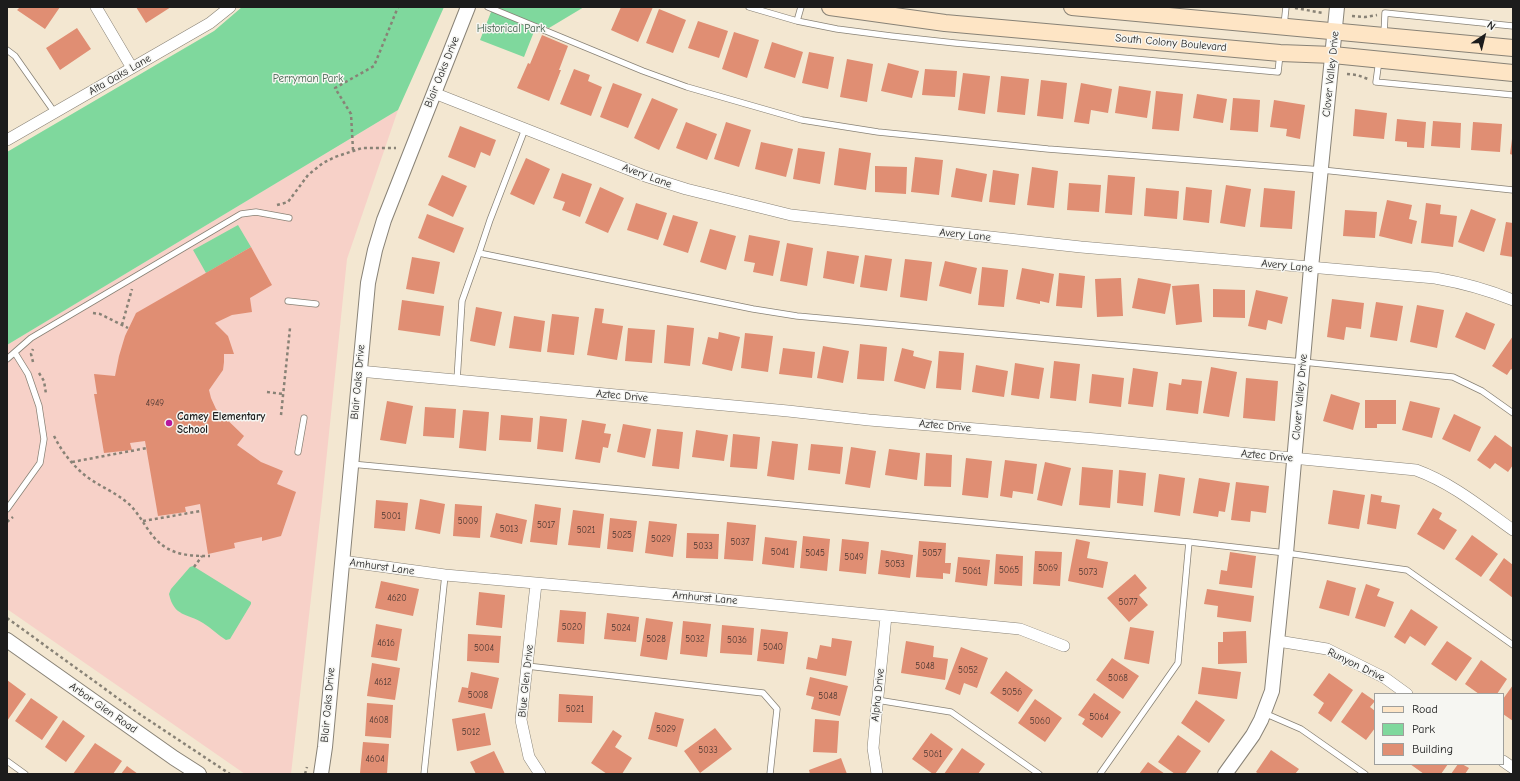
<!DOCTYPE html>
<style>
body{margin:0}
#map{position:relative;width:1520px;height:781px;overflow:hidden;background:#f3e7d1;font-family:"Comic Neue",sans-serif}
canvas{display:block}
.frame{position:absolute;inset:0;border:8px solid #1c1c1c;pointer-events:none}
.legend{position:absolute;left:1374px;top:693px;width:130px;height:72px;box-sizing:border-box;background:#f6f6f2;border:1px solid #9f9f9c;margin:0;padding:5px 7px;list-style:none;font-size:12px;color:#1c1c1c}
.legend li{display:flex;align-items:center;gap:8px;height:20px}
.legend b{width:20px;border:1px solid #9f9f9c}
.north{position:absolute;left:1464px;top:16px;width:40px;height:40px;-webkit-text-stroke:3px #f6f6f2;paint-order:stroke;rotate:35deg;font-size:11px;font-weight:700;line-height:16px;text-align:center;color:#1c1c1c}
.north::after{content:'';display:block;margin:auto;width:14px;height:18px;background:#1c1c1c;clip-path:polygon(50% 0,100% 100%,50% 72%,0 100%)}
</style>
<div id="map">
<canvas width="1520" height="781"></canvas>
<div class="frame"></div>
<ul class="legend">
<li><b style="height:5px;background:#fee5c5"></b>Road</li>
<li><b style="height:11px;background:#7fd89d"></b>Park</li>
<li><b style="height:11px;background:#e08e73"></b>Building</li>
</ul>
<div class="north">N</div>
</div>
<script>
const ctx = document.querySelector('canvas').getContext('2d');
ctx.lineJoin = 'round';
function fillPath(path, color) {
  ctx.fillStyle = color;
  ctx.fill(path, 'evenodd');
}
function trace(path, color, width, dash) {
  ctx.strokeStyle = color;
  ctx.lineWidth = width;
  ctx.lineCap = dash ? 'butt' : 'round';
  ctx.setLineDash(dash || []);
  ctx.stroke(path);
}
function label(font, color, halo, rows, align = 'center') {
  ctx.font = font + ' "Comic Neue",sans-serif';
  ctx.lineWidth = 3;
  ctx.setLineDash([]);
  ctx.textBaseline = 'middle';
  ctx.strokeStyle = halo;
  ctx.fillStyle = color;
  for (const [text, x, y, turn = 0] of rows) {
    ctx.save();
    ctx.translate(x, y);
    ctx.rotate((+turn || 0) * Math.PI / 180);
    ctx.textAlign = isNaN(turn) ? turn : align;
    if (halo) ctx.strokeText(text, 0, 0);
    ctx.fillText(text, 0, 0);
    ctx.restore();
  }
}
fillPath(new Path2D(`
 M398,110L347,259L322,501L291,774H245L7,609V345Z`), '#f7d1c8');
fillPath(new Path2D(`
 M242,7H444L398,110L7,345V152L214,31Z
 M493,7H584L549,28L537,24L524,57L480,40Z
 M238,225L251,247L206,273L193,250Z
 M193,566L251,602V604L230,639L226,640C218,635 211,628 203,623C187,613 174,617 169,594L171,589L190,567Z`), '#7fd89d');
fillPath(new Path2D(`
 M20,7H60L45,29L17,10Z
 M136,7H171L146,23Z
 M621,7H653L638,42L611,30Z
 M659,9L686,20L673,53L646,43Z
 M698,21L728,31L719,58L688,48Z
 M77,28L91,49L60,70L46,48Z
 M734,32L759,40L747,78L722,69Z
 M542,35L568,46L559,70H561L549,101L517,88L528,63L530,64Z
 M772,42L803,52L795,78L764,68Z
 M809,52L834,57L828,89L802,83Z
 M847,59L873,64L867,102L840,97Z
 M888,63L919,71L912,98L881,91Z
 M574,69L590,75L588,81L602,87L591,116L560,104Z
 M925,69L957,71L955,97L922,95Z
 M963,73L990,76L985,114L958,110Z
 M1001,76L1029,79L1025,115L997,112Z
 M1041,80L1067,83L1063,119L1037,116Z
 M613,83L642,94L628,128L600,117Z
 M1081,83L1112,89L1108,113L1091,110L1089,124L1074,122Z
 M1119,86L1151,91L1147,118L1115,113Z
 M1156,91L1183,94L1179,131L1152,129Z
 M1197,94L1227,99L1223,123L1193,118Z
 M652,98L678,109L659,150L634,138Z
 M1233,98L1260,100L1258,132L1230,130Z
 M1274,100L1305,105L1300,139L1286,136L1287,129L1270,127Z
 M1355,109L1387,113L1384,139L1353,136Z
 M1397,119L1426,122L1424,148L1407,147V142L1395,141Z
 M1433,121L1461,123L1460,148L1431,146Z
 M686,122L717,134L707,160L676,148Z
 M726,122L751,130L739,167L714,159Z
 M1473,122L1502,124L1500,152L1471,150Z
 M460,126L496,140L490,156L481,152L475,168L448,157Z
 M1512,139H1513V155L1510,154Z
 M761,142L793,149L786,177L755,169Z
 M798,148L825,152L820,184L793,179Z
 M839,148L871,153L866,190L834,185Z
 M915,157L943,160L939,195L911,192Z
 M526,158L550,169L534,205L510,194Z
 M875,166L907,167L906,194L875,192Z
 M1032,167L1058,171L1054,208L1027,205Z
 M956,168L987,174L982,202L951,197Z
 M993,170L1019,174L1015,205L989,202Z
 M562,173L592,184L580,217L562,210L565,202L553,198Z
 M442,175L467,186L453,217L428,205Z
 M1108,175L1135,177L1132,215L1105,213Z
 M1069,183L1101,185L1099,212L1067,210Z
 M1226,185L1251,189L1245,227L1220,223Z
 M600,187L624,198L608,233L585,223Z
 M1186,187L1212,190L1209,223L1183,220Z
 M1146,188L1179,191L1177,219L1144,216Z
 M1264,188L1295,191L1292,229L1260,227Z
 M1387,200L1412,205L1409,219L1417,221L1412,244L1379,236Z
 M636,203L667,213L658,240L627,230Z
 M1426,203L1441,205L1440,214L1457,216L1453,247L1421,243Z
 M1471,209L1496,219L1484,252L1458,242Z
 M1345,210L1377,212L1375,238L1343,236Z
 M427,214L464,228L454,253L418,238Z
 M673,215L698,222L688,253L663,245Z
 M1506,222L1513,223V257L1500,255Z
 M710,229L736,236L726,270L700,262Z
 M749,235L780,241L773,276L753,272L755,263L744,261Z
 M787,243L813,248L807,286L780,281Z
 M251,247L272,285L250,298L252,312L232,315L215,323L228,336L234,354H224V362L223,370L209,390L211,398L216,409L244,436L237,445L261,462L283,471L277,484L296,492L281,536L262,541V537L234,543L235,548L208,554L200,504L185,507L186,512L158,516L145,441L130,443L132,450L104,453L94,394H97L94,374L115,376L119,356L125,336L136,313Z
 M827,251L859,256L854,284L823,278Z
 M865,255L892,259L887,291L860,287Z
 M412,257L440,262L434,294L406,289Z
 M905,259L932,262L927,301L900,297Z
 M945,261L977,268L971,294L939,286Z
 M982,267L1008,270L1004,307L978,305Z
 M1022,268L1054,274L1049,303L1040,301V304L1016,299Z
 M1059,273L1085,276L1082,308L1056,306Z
 M1121,278L1123,316L1097,317L1095,279Z
 M1138,278L1171,284L1165,314L1132,308Z
 M1199,284L1202,322L1176,325L1172,286Z
 M1213,289L1245,290V318L1213,317Z
 M1256,290L1288,297L1282,324L1268,320L1266,330L1248,326Z
 M1332,299L1364,303L1361,329L1346,327L1344,340L1327,337Z
 M402,300L444,306L440,336L398,330Z
 M1376,302L1403,306L1397,341L1370,337Z
 M1417,305L1444,310L1437,348L1410,342Z
 M476,307L502,312L495,346L470,341Z
 M595,308L604,309L602,323L623,326L617,360L587,355Z
 M1466,312L1495,324L1485,350L1455,337Z
 M552,314L579,317L574,355L547,352Z
 M514,316L545,321L541,352L509,348Z
 M667,325L694,328L690,366L664,363Z
 M628,328L655,330L652,363L625,361Z
 M719,332L740,337L732,371L702,364L708,337L718,339Z
 M745,333L773,336L768,372L741,368Z
 M1513,336V370L1511,369L1507,375L1492,366Z
 M860,344L887,347L884,381L857,379Z
 M823,346L849,351L843,383L817,378Z
 M783,348L815,352L812,378L779,374Z
 M902,348L914,351L913,356L932,361L925,389L894,381Z
 M939,351L964,353L961,390L936,388Z
 M1054,361L1080,364L1076,401L1050,398Z
 M1015,363L1044,368L1039,399L1011,395Z
 M976,365L1008,371L1004,397L972,392Z
 M1211,367L1237,372L1229,417L1203,413Z
 M1133,368L1158,372L1153,407L1128,404Z
 M1092,374L1124,378L1121,407L1089,403Z
 M1246,378L1278,381L1275,421L1243,418Z
 M1182,379L1202,381L1198,414L1166,410L1169,383L1181,385Z
 M1331,394L1360,403L1353,430L1323,421Z
 M1365,400H1396V424H1377V428H1365Z
 M387,401L413,406L406,444L380,440Z
 M1410,401L1440,408L1432,438L1402,430Z
 M425,407L456,409L454,438L423,436Z
 M463,410L489,412L486,451L459,448Z
 M1454,414L1481,427L1470,452L1442,439Z
 M501,415L533,418L531,442L499,440Z
 M540,416L567,419L563,452L537,449Z
 M582,420L606,424L604,433L611,434L608,448L603,447L600,463L575,459Z
 M623,424L651,429L645,458L617,452Z
 M657,429L683,432L679,469L652,466Z
 M696,430L728,435L724,461L692,457Z
 M733,434L760,437L757,469L730,467Z
 M1495,435L1513,448V465L1508,472L1495,463L1490,469L1477,460Z
 M772,441L798,444L794,480L767,476Z
 M811,444L843,447L840,474L808,470Z
 M851,447L876,451L870,488L845,484Z
 M889,449L920,453L917,480L885,475Z
 M926,453L952,455L951,487L924,486Z
 M966,458L992,461L988,498L962,495Z
 M1005,460L1037,464L1033,494L1013,491L1012,498L1000,496Z
 M1045,462L1071,468L1062,506L1037,500Z
 M1082,467L1113,470L1110,508L1079,505Z
 M1119,470L1146,473L1143,506L1117,503Z
 M1159,474L1185,478L1180,516L1154,512Z
 M1199,478L1230,483L1225,512L1219,511L1218,517L1193,513Z
 M1236,482L1269,486L1266,513L1251,511L1250,522L1231,520Z
 M1333,490L1365,495L1359,529L1328,524Z
 M1371,494L1382,496L1381,502L1400,505L1396,529L1367,524Z
 M420,499L445,504L440,534L415,529Z
 M376,500L408,503L405,531L374,528Z
 M455,504L482,506L480,538L453,536Z
 M535,504L561,508L557,545L530,542Z
 M1433,508L1442,513L1439,519L1457,530L1444,550L1417,534Z
 M573,510L604,514L600,548L568,545Z
 M496,513L527,520L522,544L490,537Z
 M610,518L637,521L633,552L607,549Z
 M649,521L677,524L673,557L645,553Z
 M727,522L756,525L753,561L724,559Z
 M687,533L719,534L718,559L686,558Z
 M1472,535L1498,554L1481,577L1455,559Z
 M803,536L830,539L827,571L800,568Z
 M765,537L797,541L794,568L762,564Z
 M842,539L869,542L866,574L839,571Z
 M1076,539L1090,542L1087,558L1108,562L1103,588L1068,581Z
 M919,541L946,543L945,563H951L950,574L943,573V579L916,577Z
 M881,550L913,555L910,578L878,574Z
 M1035,551L1062,552L1060,586L1033,584Z
 M1230,552L1256,556L1252,588L1219,584L1221,570L1227,571Z
 M996,554L1023,556L1022,586L994,584Z
 M958,557L990,560L987,586L955,582Z
 M1504,558L1513,565V598L1489,580Z
 M1135,574L1147,588L1139,595L1148,605L1129,622L1107,598Z
 M1327,580L1356,588L1349,616L1319,608Z
 M381,581L419,589L413,616L375,608Z
 M1366,584L1380,589L1377,596L1394,602L1385,627L1355,618Z
 M1207,589L1254,596L1251,622L1217,617L1218,606L1204,604Z
 M479,592L505,595L502,628L476,625Z
 M1411,609L1438,627L1425,646L1410,636L1405,644L1394,637Z
 M560,610L586,612L584,644L557,642Z
 M607,613L639,617L636,642L604,639Z
 M646,618L673,622L667,660L640,656Z
 M683,621L711,624L707,657L680,654Z
 M376,624L402,629L397,661L371,657Z
 M722,625L754,628L752,655L720,653Z
 M1130,627L1154,631L1149,664L1124,659Z
 M761,629L788,632L784,664L757,661Z
 M1246,631L1247,663L1218,664V642H1223V632Z
 M468,634L501,636L499,663L467,661Z
 M832,638L852,641L846,676L806,669L808,657L817,659L820,645L831,647Z
 M906,641L934,646L933,657L948,659L945,680L901,673Z
 M1447,641L1472,658L1456,681L1431,664Z
 M961,647L988,658L977,688L964,683L960,695L945,689Z
 M1112,658L1139,676L1123,699L1096,680Z
 M1481,660L1507,679L1497,694H1479L1465,684Z
 M372,663L400,668L395,700L367,696Z
 M1202,667L1241,672L1237,699L1198,694Z
 M1006,671L1033,690L1018,712L990,693Z
 M471,672L499,678L492,709L458,702L462,687L468,688Z
 M1329,673L1353,690L1331,722L1318,713L1324,703L1313,695Z
 M810,677L848,686L840,716L811,709L814,697L806,695Z
 M7,680L26,694L7,721Z
 M1513,685V721L1503,714V699Z
 M1362,692L1375,701L1370,707L1375,711V728L1366,740L1341,722Z
 M1094,693L1121,712L1102,738L1082,724L1085,719L1078,715Z
 M559,694L593,696L592,723L558,722Z
 M31,698L58,717L42,740L15,721Z
 M1035,699L1062,718L1045,742L1018,723Z
 M1196,700L1225,720L1209,743L1181,723Z
 M367,703L393,705L391,738L365,736Z
 M655,712L684,719L677,747L648,739Z
 M485,713L491,745L457,751L452,719Z
 M815,719L839,721L837,753L813,752Z
 M63,720L85,736L66,762L45,747Z
 M715,728L732,749L700,773L684,751Z
 M613,730L622,736L615,747L632,758L622,774H607L591,763Z
 M931,733L953,749L935,774H933L912,759Z
 M1178,735L1201,751L1185,774H1175L1158,762Z
 M363,742L389,744L387,774L360,773Z
 M95,743L122,761L113,774H73Z
 M962,748L985,764L978,774H944Z
 M1271,750L1299,769L1295,774H1259L1256,772Z
 M494,751L505,774H476L470,762Z
 M841,758L847,774H810L809,770Z
 M1148,762L1165,774H1139Z
 M1410,764H1448L1441,774H1424Z
 M1458,764H1462L1469,768L1465,774H1451Z
 M127,766L138,774H121Z`), '#e08e73');
const service = new Path2D(`
 M488,7L643,71L687,87L802,120L878,132L1048,149L1322,170L1513,190
 M749,7L797,21L837,29L891,36L955,43L1278,72L1280,54
 M797,21L801,7
 M1284,25L1286,7
 M1384,35L1385,13L1513,26
 M7,50L15,56L55,113
 M1379,60L1376,82L1513,95
 M525,129L490,220L479,253L753,309L797,316L1303,362L1453,377L1482,391L1513,413
 M288,301L316,304
 M7,359L31,338L241,214L256,212L289,218
 M457,380L462,301L479,253
 M298,452L304,418
 M351,464L1189,542L1286,553L1407,570L1513,645
 M7,509L40,463L44,439L39,406L28,374L15,353
 M527,666L763,693L777,709L770,774
 M877,700L951,712L1039,774
 M1264,713L1301,729L1365,774
 M7,761L25,774
 M424,774L445,575
 M1100,774L1178,663L1189,542`);
const minor = new Path2D(`
 M96,7L132,68
 M434,93L645,176L686,189L791,215L1081,247L1435,278C1464,283 1486,289 1513,300
 M7,140L210,23L230,7
 M359,371L788,411L869,420L1096,439L1416,470C1452,483 1482,508 1513,530
 M342,561L445,575L694,597L1020,629L1064,646
 M536,584L521,720L529,757L540,774
 M1278,641L1327,649L1385,678L1407,694
 M1503,761L1513,768
 M877,774L873,748L875,726L886,616`);
const tertiary = new Path2D(`
 M7,640L174,758L199,774
 M321,774L325,747L368,283L375,250L384,220L468,7
 M1225,774L1253,735L1261,720L1272,691L1286,553L1311,268L1337,7`);
const secondary = new Path2D(`
 M830,7L945,23L1280,53L1333,55L1513,73
 M1072,7L1513,48`);
trace(service, '#888276', 7);
trace(minor, '#888276', 12);
trace(tertiary, '#888276', 16);
trace(secondary, '#888276', 18);
trace(new Path2D(`
 M1295,8L1323,13
 M1352,16L1365,17L1377,15
 M1347,74L1357,75L1368,79
 M353,150L351,114L335,88L374,66L398,7
 M277,205L288,202L308,175L323,163L335,157L362,148H396
 M93,313L100,314L128,328
 M122,325L132,289
 M33,362L31,354L33,349
 M39,373L44,381L46,394
 M267,392L283,394
 M281,415L290,328
 M54,436C62,452 73,466 87,477C101,487 117,493 130,505C143,518 149,537 165,547C179,556 195,556 210,556
 M72,462L147,448
 M143,521L201,511
 M7,522L13,517
 M194,567L202,556
 M7,618L141,715L230,774
 M305,774L307,767`), '#888276', 2.5, [3, 3]);
trace(service, '#fff', 5.5);
trace(minor, '#fff', 11);
trace(tertiary, '#fff', 14);
trace(secondary, '#fee5c5', 16);
for (const [x, y, r, color] of [
 [169,423,4,"#b5179e"]
]) {
  const dot = new Path2D();
  dot.arc(x, y, r, 0, 2 * Math.PI);
  ctx.fillStyle = color;
  ctx.fill(dot);
  trace(dot, '#f6f6f2', 1.5);
}
label('9px', '#4d3832', null, [
 ["4949",155,403],
 ["5001",391,516],
 ["5009",468,521],
 ["5017",546,525],
 ["5013",509,529],
 ["5021",586,530],
 ["5025",622,535],
 ["5029",661,539],
 ["5037",740,542],
 ["5033",703,546],
 ["5041",780,552],
 ["5045",815,553],
 ["5057",932,553],
 ["5049",854,557],
 ["5053",895,564],
 ["5069",1048,568],
 ["5065",1009,570],
 ["5061",972,571],
 ["5073",1088,572],
 ["4620",397,598],
 ["5077",1128,602],
 ["5020",572,627],
 ["5024",621,628],
 ["5028",656,639],
 ["5032",695,639],
 ["5036",737,640],
 ["4616",386,643],
 ["5040",773,647],
 ["5004",484,648],
 ["5048",925,666],
 ["5052",968,670],
 ["5068",1118,678],
 ["4612",383,682],
 ["5056",1012,692],
 ["5008",478,695],
 ["5048",828,696],
 ["5021",575,709],
 ["5064",1099,717],
 ["4608",379,720],
 ["5060",1040,721],
 ["5029",666,729],
 ["5012",471,732],
 ["5033",708,750],
 ["5061",933,754],
 ["4604",375,759]
]);
label('11px', '#3f5e49', '#f6f6f2', [
 ["Historical Park",511,29],
 ["Perryman Park",308,79]
]);
label('11px', '#1c1c1c', '#f6f6f2', [
 ["South Colony Boulevard",1171,43,5],
 ["Blair Oaks Drive",442,72,-68],
 ["Clover Valley Drive",1331,74,-84],
 ["Alta Oaks Lane",120,75,-30],
 ["Avery Lane",647,176,20],
 ["Avery Lane",965,235,6],
 ["Avery Lane",1287,266,6],
 ["Blair Oaks Drive",358,382,-85],
 ["Aztec Drive",622,396,5],
 ["Clover Valley Drive",1300,397,-85],
 ["Aztec Drive",945,426,5],
 ["Aztec Drive",1267,456,5],
 ["Amhurst Lane",382,567,8],
 ["Amhurst Lane",705,598,5],
 ["Runyon Drive",1356,665,26],
 ["Blue Glen Drive",526,681,-84],
 ["Alpha Drive",878,695,-84],
 ["Blair Oaks Drive",328,705,-85],
 ["Arbor Glen Road",103,708,35]
]);
label('bold 11px', '#1c1c1c', '#f6f6f2', [
 ["Camey Elementary",177,417],
 ["School",177,430]
], 'left');
</script>
